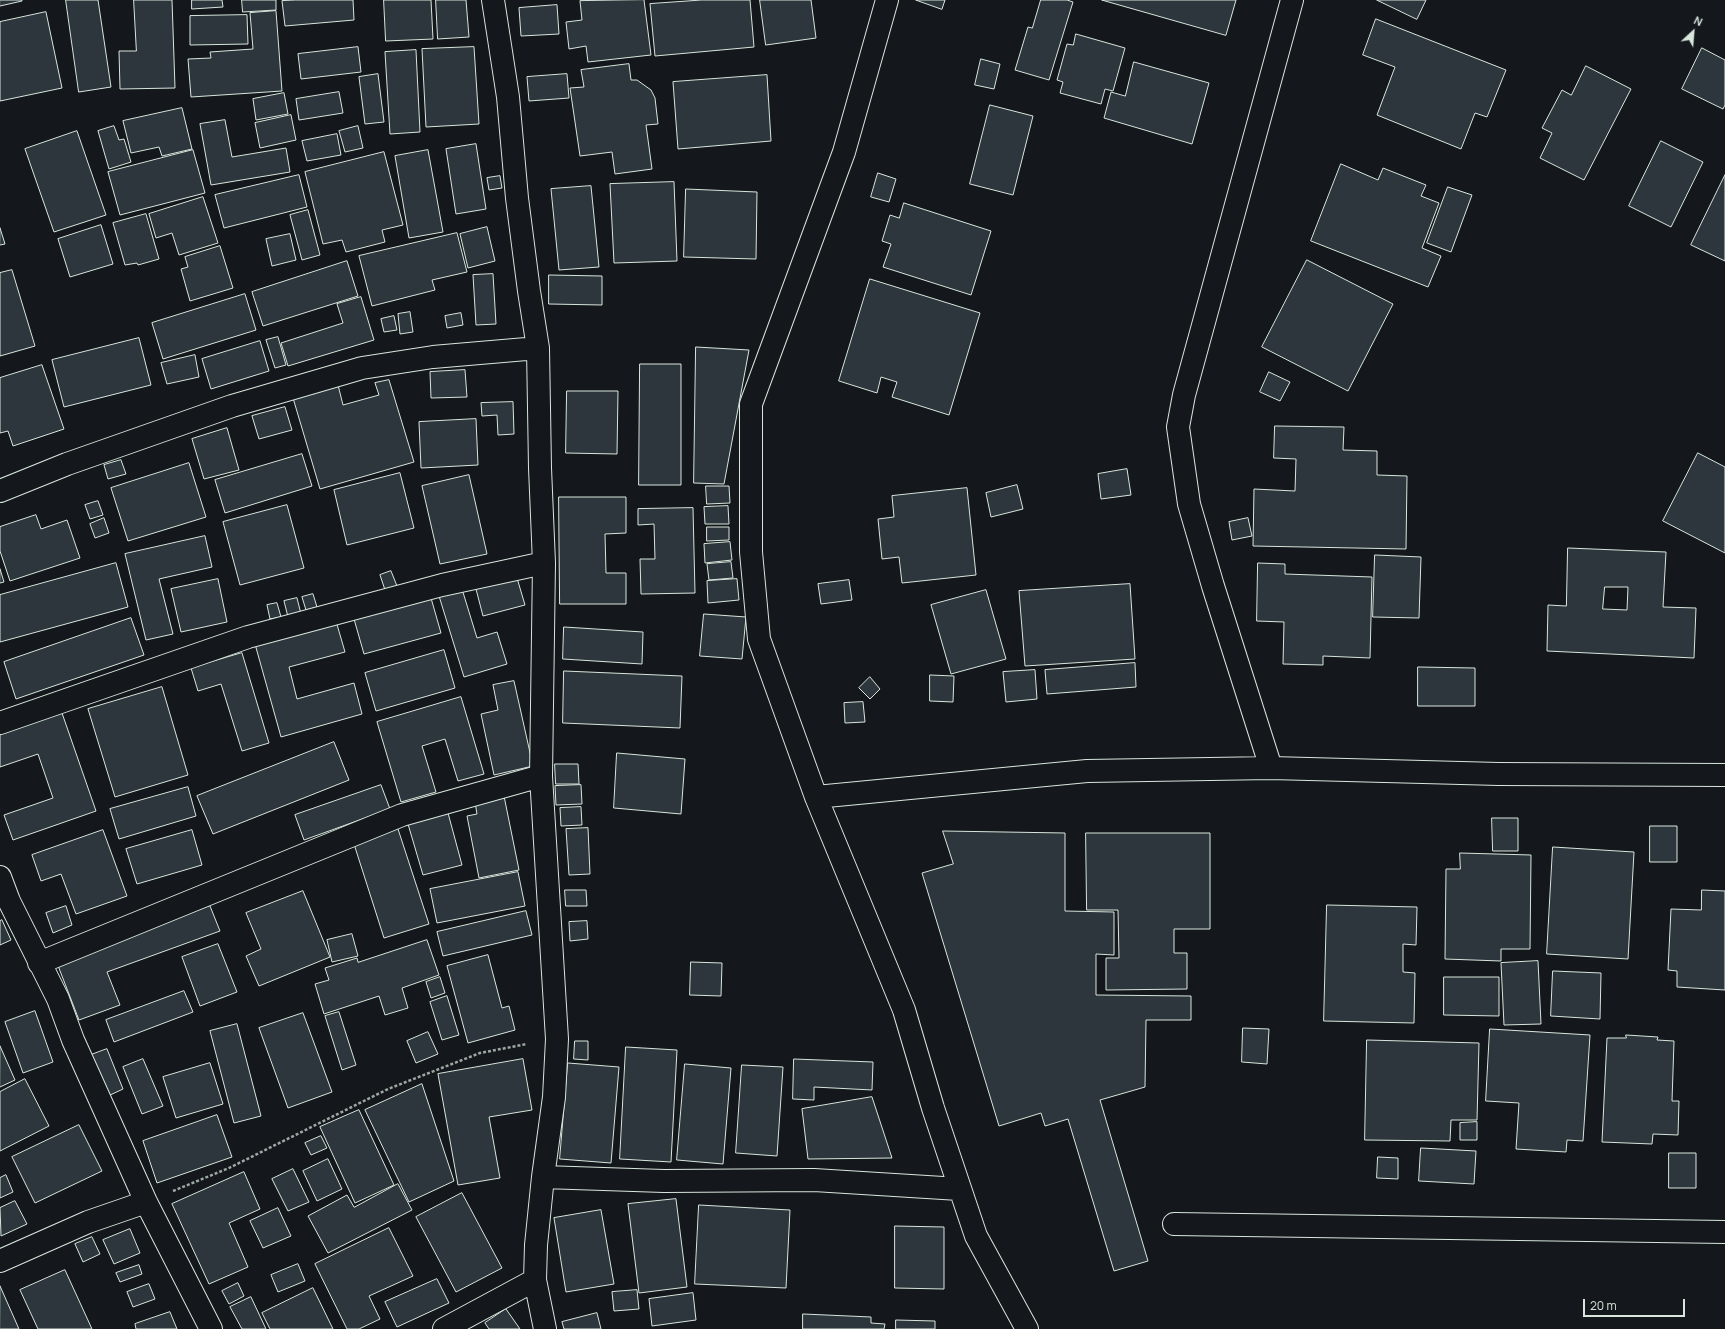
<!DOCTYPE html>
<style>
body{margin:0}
#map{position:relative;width:1725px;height:1329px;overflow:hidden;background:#14181c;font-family:Manrope,sans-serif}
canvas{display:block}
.north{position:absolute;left:1673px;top:12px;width:40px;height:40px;-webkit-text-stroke:3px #14181c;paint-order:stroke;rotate:26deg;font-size:11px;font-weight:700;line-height:16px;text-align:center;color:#d8e6dc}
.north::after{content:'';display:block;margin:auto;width:14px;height:18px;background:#d8e6dc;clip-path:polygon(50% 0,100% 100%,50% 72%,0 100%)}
.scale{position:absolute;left:1583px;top:1299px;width:102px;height:18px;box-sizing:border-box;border:2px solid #d8e6dc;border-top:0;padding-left:5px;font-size:12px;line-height:14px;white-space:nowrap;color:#d8e6dc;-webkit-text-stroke:3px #14181c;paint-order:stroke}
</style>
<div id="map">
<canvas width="1725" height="1329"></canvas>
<div class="north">N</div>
<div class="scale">20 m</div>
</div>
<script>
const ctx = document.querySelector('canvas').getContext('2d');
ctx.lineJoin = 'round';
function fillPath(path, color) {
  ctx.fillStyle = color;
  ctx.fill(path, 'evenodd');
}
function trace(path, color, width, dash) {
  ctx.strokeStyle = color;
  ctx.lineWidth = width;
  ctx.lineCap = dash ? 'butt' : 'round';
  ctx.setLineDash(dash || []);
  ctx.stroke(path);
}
const building = new Path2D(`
 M0,0H22V1L0,6Z
 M66,0H98L111,87L79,92Z
 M134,0H172L175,88L120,89L119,51H136Z
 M192,0H222L223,7L192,9Z
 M242,0H276V10L243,12Z
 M296,0H353L354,20L285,26L282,1Z
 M384,0H431L433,39L386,41Z
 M436,0H466L469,37L438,39Z
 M644,0L651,55L588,62L586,46L569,49L566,22L582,20L580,1Z
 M702,0H750L754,47L655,56L650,4Z
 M760,0H811L816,38L766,45Z
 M916,0H945L942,9Z
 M1041,0H1067L1073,2L1049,80L1015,70L1028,27L1032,28Z
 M1102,0H1236L1226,35Z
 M1377,0H1426L1417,19Z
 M557,5L559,34L521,36L519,8Z
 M276,11L282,91L191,97L188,59L211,58L210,52L253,49L250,13Z
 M46,12L62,88L0,101V22Z
 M247,15L248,44L190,45V16Z
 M1376,19L1506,70L1487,117L1475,113L1461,149L1377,115L1395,67L1363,55Z
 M1076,34L1125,48L1113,91L1105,89L1101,104L1060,93L1063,82L1057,80L1067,44L1073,45Z
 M358,47L361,72L301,79L298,54Z
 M474,47L479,124L426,127L422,49Z
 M1702,48L1725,60V105L1723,109L1682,89Z
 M416,50L420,132L390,134L385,52Z
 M981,59L1000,64L994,89L975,85Z
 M1134,62L1209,83L1192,144L1104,118L1111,92L1125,96Z
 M629,64L631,80H637L651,90L655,98L658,124L646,125L652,169L615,174L612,152L580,156L570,88L584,87L581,70Z
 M1586,66L1631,89L1584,180L1540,158L1552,133L1542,128L1562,90L1571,95Z
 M378,74L384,122L365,124L359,77Z
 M567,74L569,98L529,101L527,77Z
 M767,75L771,141L678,149L673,82Z
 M339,92L343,113L299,120L296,99Z
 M284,93L288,114L256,120L253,99Z
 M990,105L1033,116L1013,195L970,184Z
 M182,108L192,149L162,156L159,147L131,153L123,121Z
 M291,115L296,140L260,148L255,123Z
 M225,120L232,157L286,148L290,172L211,185L200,124Z
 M114,126L119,140L124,139L131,162L109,169L98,131Z
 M358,126L363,148L345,152L339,131Z
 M77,131L106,215L54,232L25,149Z
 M337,134L341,155L307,161L302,141Z
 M1661,141L1703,162L1671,227L1629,206Z
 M476,144L486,209L456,214L446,149Z
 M193,150L205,193L120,215L108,172Z
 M428,150L443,232L409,238L395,156Z
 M384,152L403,225L382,230L385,242L346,252L342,240L323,244L305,172Z
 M1341,164L1378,180L1383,168L1426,185L1421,196L1439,203L1422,248L1441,256L1428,287L1311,241Z
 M878,173L896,179L889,202L871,197Z
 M299,175L307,207L224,228L215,195Z
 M1725,175V261L1691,245Z
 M500,176L502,188L489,190L487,178Z
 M674,182L677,261L614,263L610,184Z
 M591,186L599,267L559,270L551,189Z
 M1448,187L1472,195L1451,252L1427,243Z
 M686,189L757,192L756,259L684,257Z
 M203,197L218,243L179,255L172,233L156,238L149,214Z
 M904,203L991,231L971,295L883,267L891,244L882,241L890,215L899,218Z
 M308,210L320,255L302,260L290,215Z
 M146,214L159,259L138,265L137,263L125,265L113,223Z
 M101,225L113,264L70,277L58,239Z
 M487,227L495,261L468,268L460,234Z
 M0,228L5,244L0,245Z
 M457,233L467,272L432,280L435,290L372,306L359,256Z
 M290,234L296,260L272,266L266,239Z
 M220,246L233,288L190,301L181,269L188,267L185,257Z
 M1307,260L1393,304L1348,391L1262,347Z
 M347,261L358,296L263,326L252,292Z
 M12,270L35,346L0,356V273Z
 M493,274L496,324L476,325L473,275Z
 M549,275L602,276V305L549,304Z
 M870,279L980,313L949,415L892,397L897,382L881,377L877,393L839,381Z
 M245,294L256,330L163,359L152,323Z
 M361,297L374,340L288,366L281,343L343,323L337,304Z
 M410,312L413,332L400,334L398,314Z
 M461,313L463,325L447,328L445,316Z
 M394,316L397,330L384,332L381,319Z
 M278,337L286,365L275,368L266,340Z
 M139,338L151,385L64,407L52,360Z
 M260,341L269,371L211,389L202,359Z
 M696,347L749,350L724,484L694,483Z
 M195,355L199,377L167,384L161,363Z
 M640,364H681V485H639Z
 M42,365L64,429L13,446L8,431L0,433V378Z
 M465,370L467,397L431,398L430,372Z
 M1269,372L1290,382L1280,401L1260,392Z
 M389,380L414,462L320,489L293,398L338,385L343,405L379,395L375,383Z
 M567,391H618L617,454L566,453Z
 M513,402L514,434L498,435L497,415L482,416L481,403Z
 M285,407L292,430L259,439L252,416Z
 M476,419L478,465L421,468L419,422Z
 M1275,426L1344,427L1343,450L1377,451V475L1407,476L1406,549L1253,546L1254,489L1295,491L1296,459L1274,458Z
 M227,428L239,470L204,479L192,439Z
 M1698,453L1725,467V553L1663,521Z
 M302,454L312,486L225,513L215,480Z
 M121,460L126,474L108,479L104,465Z
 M189,463L206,517L128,541L111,488Z
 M1127,469L1131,495L1101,499L1098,474Z
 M400,473L414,528L347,545L334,490Z
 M469,475L487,554L440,564L422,486Z
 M1017,485L1023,509L991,517L986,493Z
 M706,486H729L730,503L707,504Z
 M967,488L976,575L902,583L899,557L882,559L878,519L894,517L892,496Z
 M559,497H626V533L605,534L606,573H626V604H560Z
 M98,501L103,515L90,519L85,505Z
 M287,505L304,568L240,585L223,522Z
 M728,506L729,524H705L704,507Z
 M693,508L695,593L641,594L640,559H655L654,524L638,525V509Z
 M36,515L41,529L67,520L80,558L10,581L0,551V527Z
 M104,518L109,533L95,538L90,524Z
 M1248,518L1252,536L1232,540L1229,522Z
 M707,527H729V540L707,541Z
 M205,536L212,567L159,579L173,634L146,640L125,554Z
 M730,542L732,560L705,563L704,544Z
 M1568,548L1666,552L1663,607L1696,608L1694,658L1547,651L1548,605L1566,606ZM1605,587H1628L1627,610L1603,609Z
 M1375,555L1421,557L1419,618L1373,617Z
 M731,562L733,578L709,580L707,564Z
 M116,563L128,607L0,642V595Z
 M1258,563L1285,564V574L1372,577L1370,658L1323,656V665L1283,664L1284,622L1257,621Z
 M0,569L4,582L0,583Z
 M391,571L397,586L385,590L380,575Z
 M517,578L525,605L483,616L476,589Z
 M218,579L227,622L181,632L171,589Z
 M737,579L739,600L708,603L707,581Z
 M849,580L852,600L821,604L818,584Z
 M1130,584L1135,659L1025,666L1019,591Z
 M462,589L477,638L497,632L507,664L464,677L439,596Z
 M986,590L1006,659L951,674L931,605Z
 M313,594L317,607L306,610L302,597Z
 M297,598L301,614L288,617L284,601Z
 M431,598L441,633L364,654L354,619Z
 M277,603L281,617L270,619L267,605Z
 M704,614L746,617L742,659L700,656Z
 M131,618L144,655L16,699L4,662Z
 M336,621L345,652L289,667L297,699L354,683L362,714L281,737L255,644Z
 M564,627L643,632L642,664L563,659Z
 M444,650L455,688L376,711L365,673Z
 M242,653L269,743L242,751L221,684L198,691L191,668Z
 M1135,663L1136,687L1047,694L1045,670Z
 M1418,667L1475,668V706H1418Z
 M1035,670L1037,699L1006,702L1003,672Z
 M564,671L682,676L680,728L563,723Z
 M930,675L954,676L953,702L930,701Z
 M870,677L880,689L870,699L859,688Z
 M514,681L533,766L494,775L481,714L498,710L493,685Z
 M162,687L188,775L115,797L88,709Z
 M461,697L484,774L458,781L445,739L422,746L436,792L401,802L377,722Z
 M863,702L865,722L845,723L844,703Z
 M62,713L96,811L13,840L4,815L53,798L38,754L0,767V735Z
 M334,742L349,780L213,834L197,796Z
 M617,753L685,759L681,814L614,808Z
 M555,764H578L579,784H556Z
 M381,785L390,809L304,840L295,815Z
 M581,785L582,804L556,805L555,786Z
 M188,787L196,816L119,839L110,809Z
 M504,796L519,870L479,878L467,816L477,814L475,802Z
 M581,807L582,825L561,826L560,808Z
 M448,813L462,865L423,875L408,824Z
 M1492,818H1518V851H1493Z
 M1650,826H1677V862H1650Z
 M588,828L590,874L569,875L566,829Z
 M398,829L429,924L384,938L354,844Z
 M103,830L127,896L76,914L61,874L41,881L32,855Z
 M192,830L202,865L137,884L126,849Z
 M943,831L1065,833V911L1114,912V955L1096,954V995L1191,996V1020H1146L1145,1087L1100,1100L1148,1261L1114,1271L1068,1119L1045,1126L1041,1113L999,1126L922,873L953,864Z
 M1086,833H1210V929H1174V953H1187V989L1106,990V958H1119L1118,910H1087Z
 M1553,847L1634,852L1628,959L1547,954Z
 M1460,853L1531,855L1530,949H1501V961L1445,959L1446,869H1460Z
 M518,872L525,906L437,923L430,889Z
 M565,890H586L587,906H566Z
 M1702,890L1725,891V990L1677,987V971L1668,970L1671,909L1701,910Z
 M303,891L330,957L259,986L246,956L261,949L246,913Z
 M1327,905L1417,907L1416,945L1403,944V972L1415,973L1414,1023L1324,1021Z
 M66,906L72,925L53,933L46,913Z
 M210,906L220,931L107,972L120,1005L79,1020L57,963Z
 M526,911L532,935L443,956L437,932Z
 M2,920L11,940L0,945V921Z
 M587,921L588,939L570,941L569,922Z
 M352,934L358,956L332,962L327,940Z
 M427,940L439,975L402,988L408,1008L385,1015L379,996L324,1014L315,984L329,980L325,968L357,958L358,962Z
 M218,944L237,992L200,1006L182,957Z
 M488,955L502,1008L509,1006L515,1030L468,1043L447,966Z
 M1538,961L1541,1024L1504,1025L1501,963Z
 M691,962L722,963L721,996L690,995Z
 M1553,971L1601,973L1600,1019L1551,1016Z
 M440,977L445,993L431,998L426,982Z
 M1444,977H1499V1016L1444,1015Z
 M184,991L193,1012L114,1042L106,1020Z
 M447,996L459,1035L442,1040L430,1002Z
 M35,1011L53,1062L23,1073L5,1022Z
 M339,1012L356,1065L342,1070L325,1016Z
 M303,1013L332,1092L288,1108L259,1028Z
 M237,1024L261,1116L234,1123L210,1031Z
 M1243,1028L1269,1029L1267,1064L1242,1062Z
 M1490,1029L1590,1035L1583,1141L1567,1140L1566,1152L1516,1149L1519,1103L1486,1101Z
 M428,1032L438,1054L416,1063L407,1041Z
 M1626,1035L1658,1037L1657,1040L1674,1041L1672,1101H1679L1678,1135L1653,1134L1652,1144L1602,1142L1607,1038H1626Z
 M1367,1040L1479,1043L1477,1120H1451L1450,1141L1365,1140Z
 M575,1041H588V1060L574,1059Z
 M0,1046L15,1080L0,1087Z
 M626,1047L677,1050L671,1162L620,1159Z
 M107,1049L123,1089L108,1096L91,1055Z
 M143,1059L163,1106L142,1114L123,1067Z
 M523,1059L532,1110L489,1117L500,1178L458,1185L438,1074Z
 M794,1059L873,1062L872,1090L814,1087V1100L793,1099Z
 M210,1063L223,1104L176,1118L163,1077Z
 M568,1063L619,1067L611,1163L560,1159Z
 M685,1064L731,1068L723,1164L677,1160Z
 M742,1065L783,1067L777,1156L736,1153Z
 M25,1079L49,1126L0,1151V1092Z
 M422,1084L454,1181L409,1202L365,1110Z
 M872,1097L892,1158L808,1159L802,1109Z
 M359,1110L394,1185L355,1203L320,1127Z
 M217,1115L232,1157L157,1183L143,1141Z
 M1477,1122V1140H1460V1123Z
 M79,1125L102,1171L35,1203L12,1157Z
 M321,1136L327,1148L311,1155L305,1143Z
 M1421,1148L1476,1151L1474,1184L1419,1181Z
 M1669,1153H1696V1188H1669Z
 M1378,1157L1398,1158V1179L1377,1178Z
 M328,1159L342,1189L317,1201L303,1171Z
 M293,1169L309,1202L288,1211L272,1179Z
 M244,1172L260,1209L229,1223L248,1267L209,1284L172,1204Z
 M6,1175L13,1192L0,1198V1178Z
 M398,1184L412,1210L328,1253L308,1216L347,1195L354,1207Z
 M462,1193L502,1268L456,1292L416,1217Z
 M676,1199L687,1287L639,1293L628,1204Z
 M15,1201L27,1224L1,1236L0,1208Z
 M699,1205L790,1210L786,1288L695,1284Z
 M278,1208L291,1236L263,1248L250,1221Z
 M601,1210L614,1284L566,1292L554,1218Z
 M895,1226L944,1227V1289L895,1288Z
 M389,1228L413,1276L369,1296L380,1319L359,1329H347L315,1264Z
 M130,1229L140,1253L114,1264L103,1240Z
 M92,1237L100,1254L83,1262L75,1244Z
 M298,1264L305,1281L278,1292L271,1275Z
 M139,1265L142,1274L120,1282L116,1273Z
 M65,1270L92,1329H38L20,1290Z
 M437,1279L449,1303L397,1327L385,1302Z
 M238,1283L244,1296L229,1304L222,1291Z
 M149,1284L155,1299L133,1307L127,1292Z
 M0,1286L19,1329H0Z
 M313,1288L333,1329H270L262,1313Z
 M637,1290L639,1309L614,1311L612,1292Z
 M693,1293L696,1320L652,1326L649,1299Z
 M251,1297L266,1329H242L230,1307Z
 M506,1309L520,1329H489L485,1323Z
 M170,1312L177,1329H136L135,1324Z
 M597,1313L601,1329H564L562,1322Z
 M803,1314L871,1317V1323L885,1324L884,1329H803Z
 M896,1320L935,1321V1329H896Z`);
fillPath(building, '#2c363c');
trace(building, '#d8e6dc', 1);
const street = new Path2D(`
 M493,0L508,97L517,198L529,291L538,348L540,468L544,563L541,776L557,1039L554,1097L543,1177L536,1245L535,1280L545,1329
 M887,0L844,152L751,404V552L759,639L816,797L904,1010L933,1108L976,1236L1027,1329
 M0,491L67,464L232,406L362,368L433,357L538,348
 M0,723L248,637L442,585L544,563
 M1271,768L1213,586L1189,504L1178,427L1184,395L1292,0
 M816,797L1087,771L1271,768L1499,774L1725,775
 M0,877L9,901L58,999L73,1040L146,1202L211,1329
 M39,963L402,815L541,776
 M543,1177L664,1181L814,1180L959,1189
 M1174,1224L1725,1232
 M0,1261L88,1222L146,1202
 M444,1329L535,1280`);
trace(street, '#d8e6dc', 24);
trace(new Path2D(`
 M173,1191L229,1168L388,1089L480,1053L527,1044`), '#9da8a2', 2.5, [3, 2]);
trace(street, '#14181c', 22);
</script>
